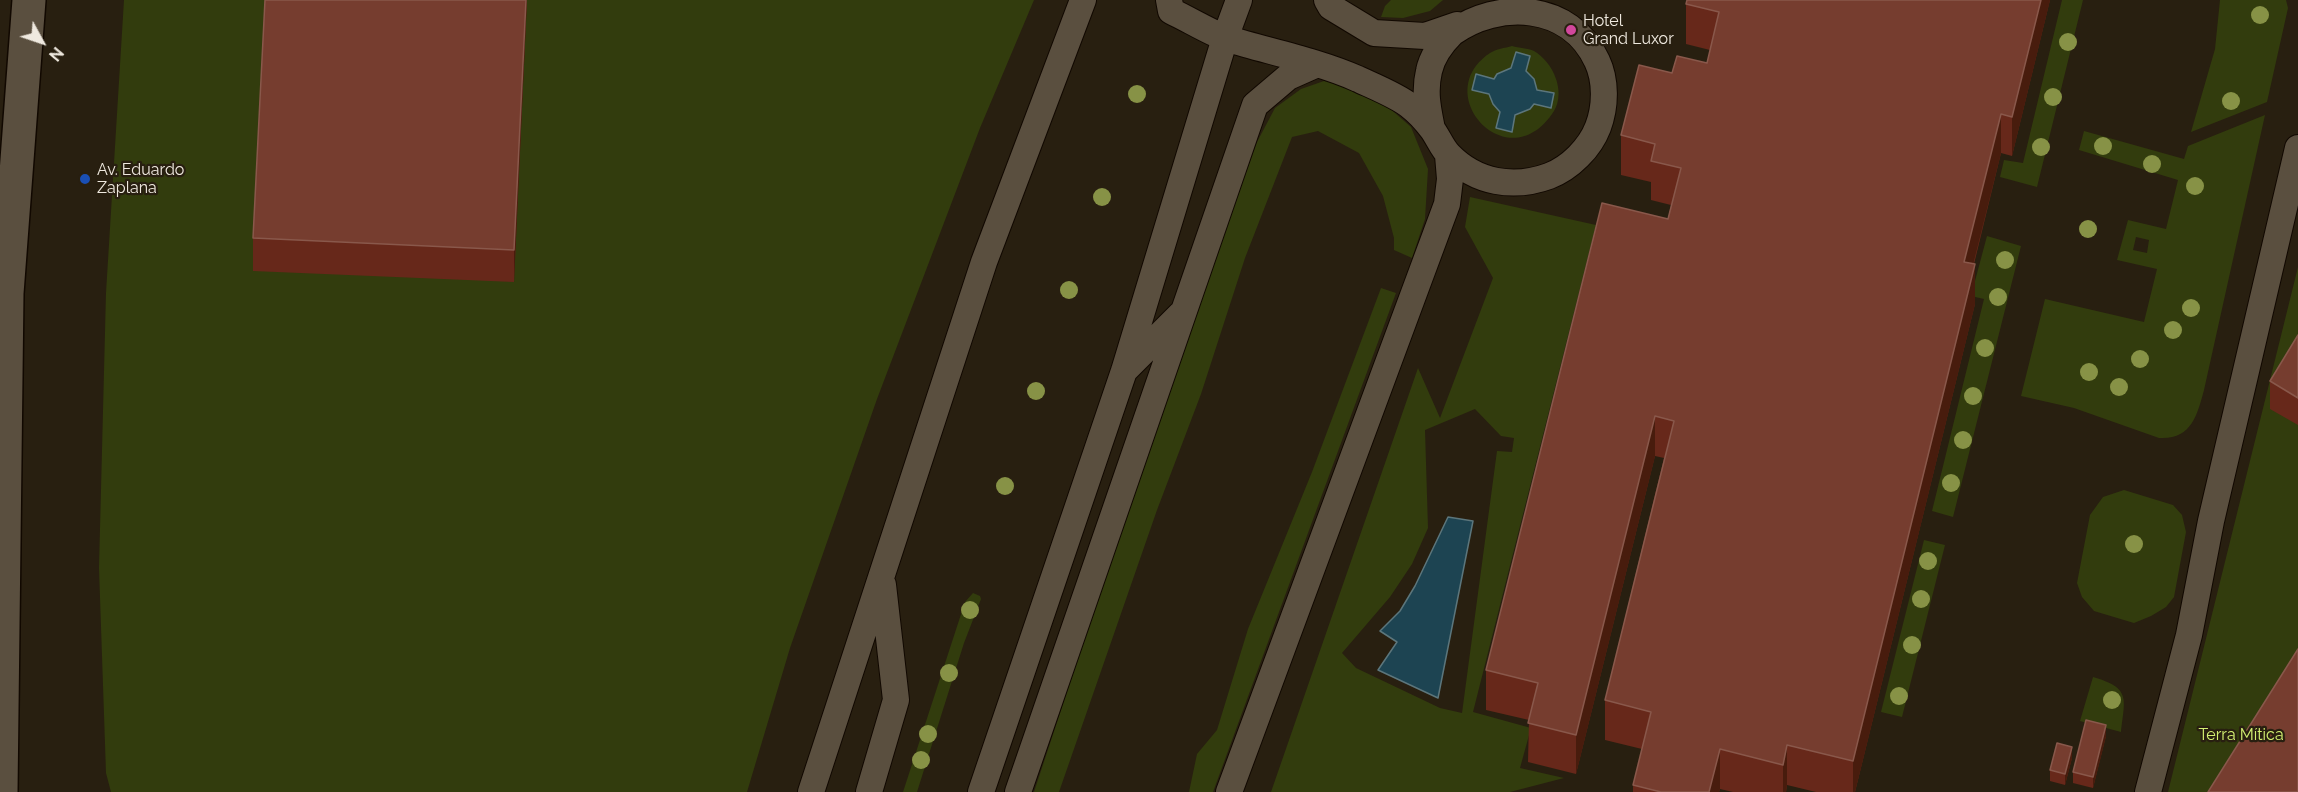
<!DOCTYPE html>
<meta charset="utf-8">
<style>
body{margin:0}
#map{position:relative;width:2298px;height:792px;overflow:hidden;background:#281f10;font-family:Raleway,sans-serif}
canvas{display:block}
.north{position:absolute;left:12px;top:12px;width:60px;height:60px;-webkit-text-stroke:4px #281f10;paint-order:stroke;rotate:130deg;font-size:16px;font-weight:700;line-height:24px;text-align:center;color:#efe9df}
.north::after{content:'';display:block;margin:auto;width:21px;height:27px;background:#efe9df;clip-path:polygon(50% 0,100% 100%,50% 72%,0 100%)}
</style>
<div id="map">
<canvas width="2298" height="792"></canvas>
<div class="north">N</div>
</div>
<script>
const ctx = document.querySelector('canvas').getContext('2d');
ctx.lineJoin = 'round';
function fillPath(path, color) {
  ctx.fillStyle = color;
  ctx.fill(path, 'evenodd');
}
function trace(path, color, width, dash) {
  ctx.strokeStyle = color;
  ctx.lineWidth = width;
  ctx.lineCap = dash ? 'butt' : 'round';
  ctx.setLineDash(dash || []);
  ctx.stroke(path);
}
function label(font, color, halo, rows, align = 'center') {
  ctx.font = font + ' Raleway,sans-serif';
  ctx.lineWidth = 4.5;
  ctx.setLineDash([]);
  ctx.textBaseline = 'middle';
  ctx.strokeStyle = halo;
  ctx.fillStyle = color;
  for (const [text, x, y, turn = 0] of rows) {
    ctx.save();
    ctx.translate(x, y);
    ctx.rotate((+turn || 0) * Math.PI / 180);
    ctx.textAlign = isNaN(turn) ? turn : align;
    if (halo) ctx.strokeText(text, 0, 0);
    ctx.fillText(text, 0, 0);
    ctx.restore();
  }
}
fillPath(new Path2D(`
 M124,0H1034L980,128L877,399L790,648L747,792H111L106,773L99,568L106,293Z
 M1391,0H1443L1430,11L1403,18L1381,17L1385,6Z
 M2062,0H2083L2037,187L2000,177L2004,160L2023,163Z
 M2220,0H2286L2288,8L2267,102L2191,132L2215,49Z
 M1512,46C1519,48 1528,48 1534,51C1553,62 1566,91 1554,111C1509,182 1428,94 1490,53C1496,49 1505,48 1512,46ZM1516,52L1525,71L1534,79L1537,90L1554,93L1515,115L1512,132L1500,112L1493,104L1490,94L1477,74L1494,80L1511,68Z
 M1324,81L1339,83L1379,99L1411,127L1428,169L1425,219L1412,258L1394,250V238L1383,196L1359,153L1318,131L1292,137L1245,258L1201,394L1157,510L1059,792H1034L1164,397L1257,142L1275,108L1301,89Z
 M2265,115L2204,390C2197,416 2191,440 2159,438L2074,408L2021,396L2045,299L2144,322L2157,269L2117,260L2128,220L2166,229L2178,180L2079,150L2084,131L2184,159L2188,146ZM2136,237L2149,240L2147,253L2133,250Z
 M1470,197L1596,225L1473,712L1531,728L1520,768L1564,778L1510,792H1271L1418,368L1440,418L1493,278L1465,227ZM1475,409L1501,436L1514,438L1512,452L1497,451L1462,713L1440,708L1356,668L1342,653L1390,597L1412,564L1428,528L1425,430Z
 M1987,236L2021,246L1953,517L1932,511L1984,299L1971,296Z
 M2298,267V792H2168Z
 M1381,288L1396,293L1213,792H1189L1197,754L1217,730L1248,629L1312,472Z
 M2124,490L2173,505L2182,515L2186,532L2174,597L2166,607L2151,616L2134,623L2094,611L2082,597L2077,583L2090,515L2103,497Z
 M1924,540L1945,545L1902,717L1881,712Z
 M973,593L980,596L981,599L964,643L917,792H903L965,602Z
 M2093,677C2131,688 2125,698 2121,732L2080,721Z`), '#323c0d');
const water = new Path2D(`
 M1516,52L1530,56L1526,71L1534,79L1537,90L1554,93L1551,108L1534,104L1530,109L1515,115L1512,132L1496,128L1500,112L1493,104L1489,94L1472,90L1476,74L1494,79L1497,74L1511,68Z
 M1448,517L1473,521L1438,698L1378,670L1397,642L1380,631L1400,611L1415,586Z`);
fillPath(water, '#1d4452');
trace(water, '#5c767c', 1.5);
const lane = new Path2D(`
 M1169,0L1171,11C1190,20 1209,32 1228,39C1271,52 1317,61 1358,79C1373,86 1398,96 1410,106C1418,112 1426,121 1432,129C1438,137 1442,148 1449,155C1476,183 1514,189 1549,176C1570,168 1590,148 1598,127C1606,106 1606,80 1597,61C1570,2 1498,0 1452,33C1442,43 1432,57 1429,71C1424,92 1428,109 1432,129
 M1327,0L1331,7L1374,33L1425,36L1457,25
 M1126,369L1181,314
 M811,792L984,262L1083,0
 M869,792L896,700L883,585
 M981,792L1124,371L1225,38L1239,0
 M1018,792L1255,105L1288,77L1315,65
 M1229,792L1447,204L1450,179L1448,155
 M2148,792L2189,635L2211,521L2298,148`);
const secondary = new Path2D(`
 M1,792L7,293L29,0`);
trace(lane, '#110800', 28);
trace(secondary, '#110800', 36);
trace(lane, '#5a4f3f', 26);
trace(secondary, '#5a4f3f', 33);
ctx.fillStyle = '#879246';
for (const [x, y] of [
 [2260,15],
 [2068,42],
 [1137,94],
 [2053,97],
 [2231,101],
 [2103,146],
 [2041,147],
 [2152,164],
 [2195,186],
 [1102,197],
 [2088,229],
 [2005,260],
 [1069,290],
 [1998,297],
 [2191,308],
 [2173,330],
 [1985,348],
 [2140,359],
 [2089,372],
 [2119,387],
 [1036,391],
 [1973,396],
 [1963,440],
 [1951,483],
 [1005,486],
 [2134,544],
 [1928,561],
 [1921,599],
 [970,610],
 [1912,645],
 [949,673],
 [1899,696],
 [2112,700],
 [928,734],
 [921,760]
]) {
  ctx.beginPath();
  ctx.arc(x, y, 9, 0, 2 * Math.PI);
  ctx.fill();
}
fillPath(new Path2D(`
 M265,0H527L514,282L253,271V238Z
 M2050,0L2012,156L2001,153L1974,264L1975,304L1855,792H1816L1787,785L1786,792H1733L1720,789L1719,792H1633V785L1642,749L1605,740V700L1664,458L1655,456L1576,774L1528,762L1529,720L1486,710V670L1668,219L1671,205L1651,200V182L1621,175V135L1672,73L1707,63L1710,50L1686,44V4Z
 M2298,335V425L2270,409V381Z
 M2106,736L2093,788L2073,783V772Z
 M2072,758L2065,785L2050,781V770Z`), '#67281a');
fillPath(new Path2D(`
 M526,0H527L514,282V250Z
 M2041,0H2050L2012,156V117Z
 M2001,114V153L1964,301V262Z
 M1975,264V304L1855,792H1853V761Z
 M1655,416V456L1576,774V735Z
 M2106,725V736L2093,788V777Z
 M1787,745V785L1786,792H1783V765Z
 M2072,747V758L2065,785V774Z
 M1720,749V789L1719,792H1709Z`), '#481c0d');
const building = new Path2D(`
 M265,0H526L514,250L253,238Z
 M1687,0H2041L2012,117L2001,114L1964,262L1975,264L1853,761L1787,745L1783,765L1720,749L1709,792H1661L1633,785L1651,712L1605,700L1674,421L1655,416L1576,735L1528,723L1538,683L1486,670L1602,203L1668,219L1681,168L1651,161L1655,144L1621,135L1639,65L1672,73L1677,56L1707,63L1719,12L1686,4Z
 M2298,335V398L2270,381Z
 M2298,649V792H2208Z
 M2086,720L2106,725L2093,777L2073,772Z
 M2057,743L2072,747L2065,774L2050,770Z`);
fillPath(building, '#763d2f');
trace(building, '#89584b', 1.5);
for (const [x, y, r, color] of [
 [1571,30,6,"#d1479c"],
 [85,179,6,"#1a4fb4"]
]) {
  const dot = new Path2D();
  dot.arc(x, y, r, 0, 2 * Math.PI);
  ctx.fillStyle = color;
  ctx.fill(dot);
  trace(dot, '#281f10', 2);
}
label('16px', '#efe9df', '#281f10', [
 ["Hotel",1583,21],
 ["Grand Luxor",1583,39],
 ["Av. Eduardo",97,170],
 ["Zaplana",97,188]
], 'left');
label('16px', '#d4f172', '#281f10', [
 ["Terra Mítica",2241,735]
]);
</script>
